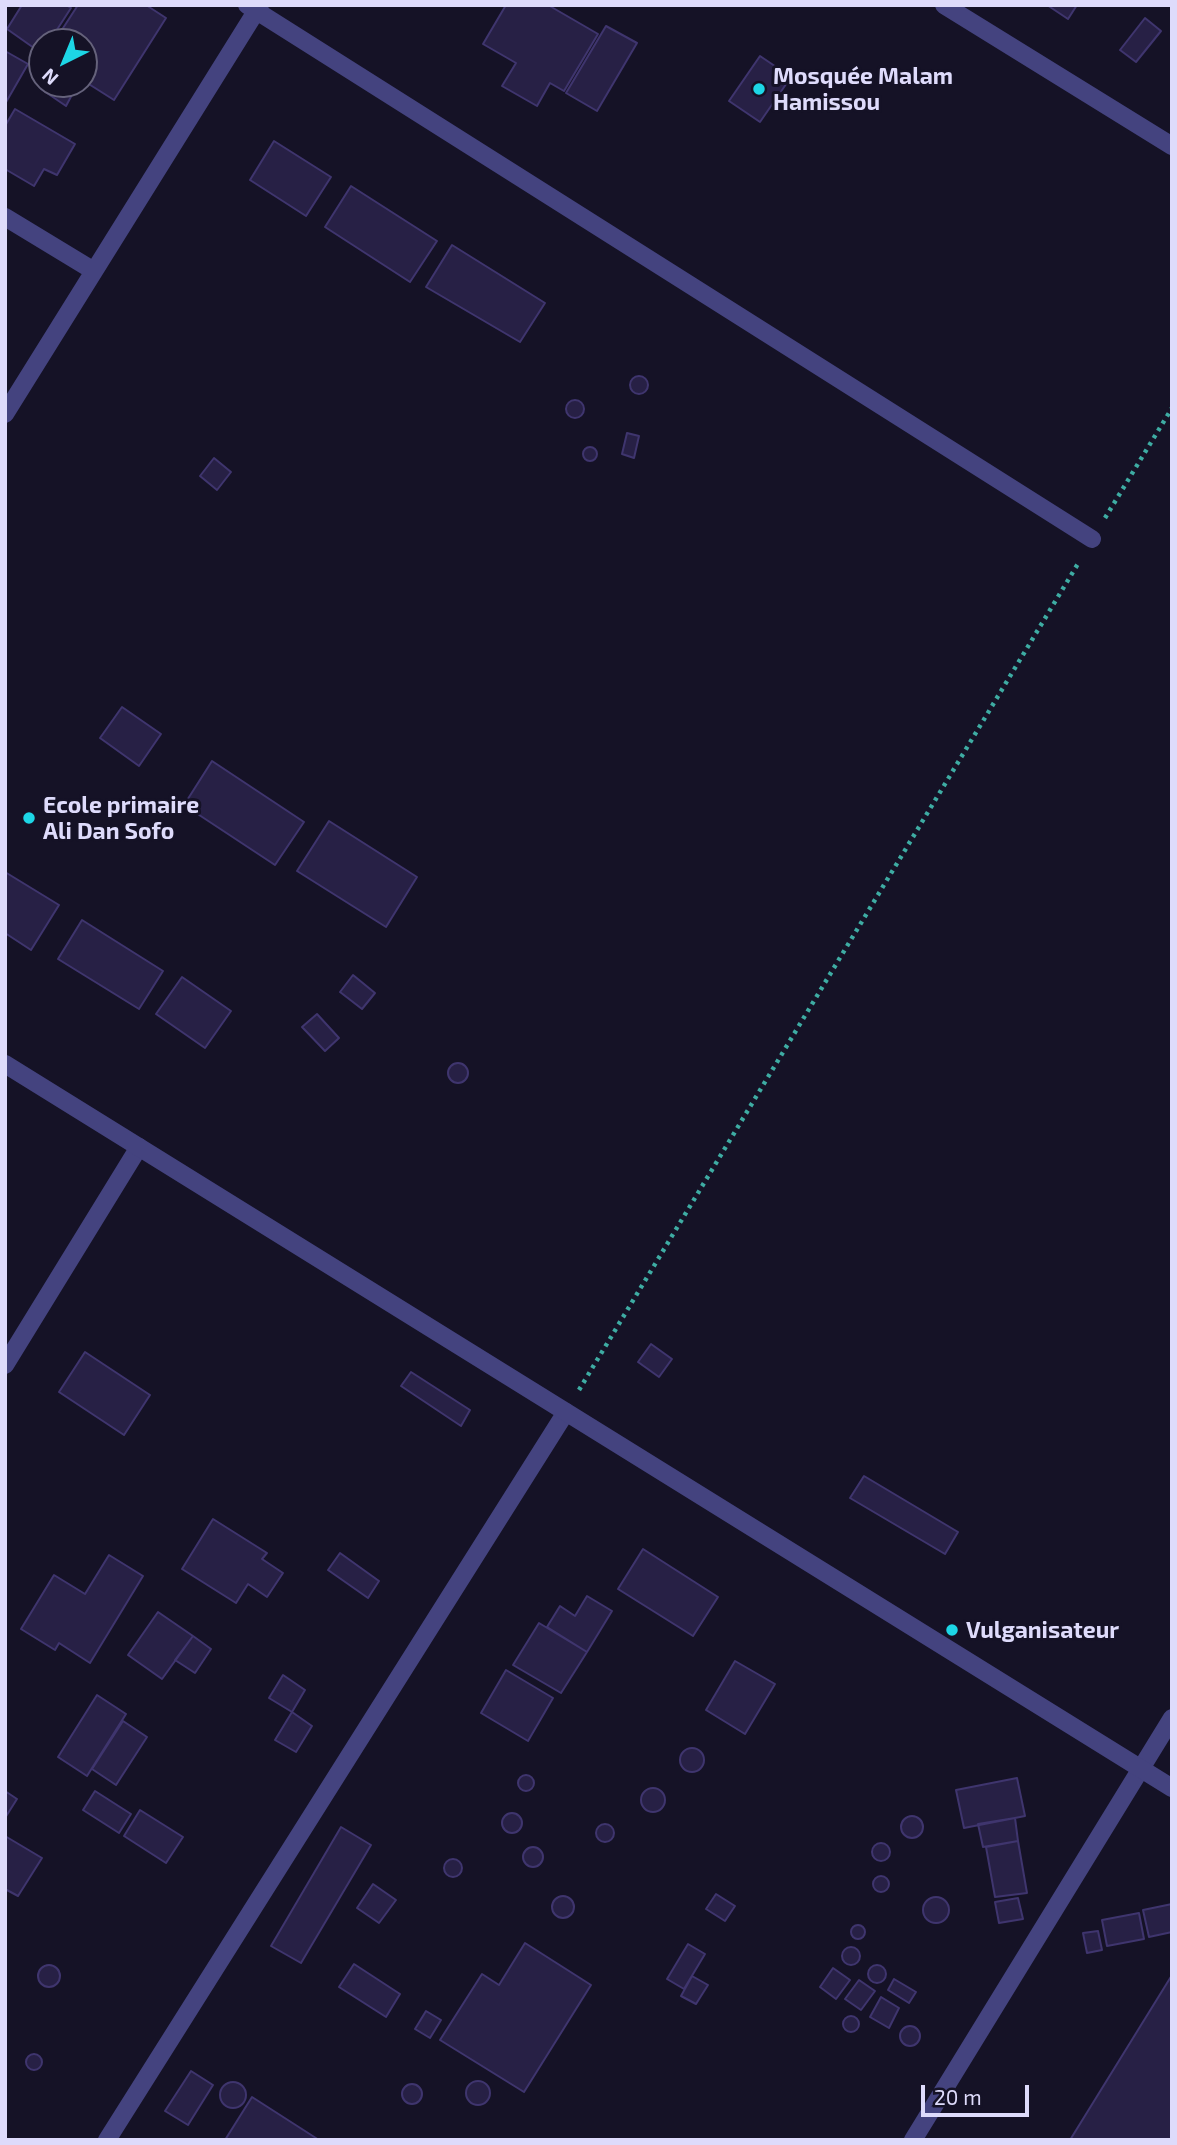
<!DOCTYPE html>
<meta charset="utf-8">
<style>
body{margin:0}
#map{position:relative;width:1177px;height:2145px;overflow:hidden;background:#151226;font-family:"Exo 2",sans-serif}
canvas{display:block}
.frame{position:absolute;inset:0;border:7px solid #dedbfb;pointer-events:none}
.north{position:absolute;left:28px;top:28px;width:70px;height:70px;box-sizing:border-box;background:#151226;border:2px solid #65627b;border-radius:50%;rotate:223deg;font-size:19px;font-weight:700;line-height:28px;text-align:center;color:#dedbfb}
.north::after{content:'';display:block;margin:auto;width:24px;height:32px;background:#1dd6e6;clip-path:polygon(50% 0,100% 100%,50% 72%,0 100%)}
.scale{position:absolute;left:921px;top:2085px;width:108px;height:32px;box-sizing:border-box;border:4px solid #dedbfb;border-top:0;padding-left:9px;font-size:21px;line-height:24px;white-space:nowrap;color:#dedbfb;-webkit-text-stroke:5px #151226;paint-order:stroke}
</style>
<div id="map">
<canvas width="1177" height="2145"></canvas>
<div class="frame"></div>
<div class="north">N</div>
<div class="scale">20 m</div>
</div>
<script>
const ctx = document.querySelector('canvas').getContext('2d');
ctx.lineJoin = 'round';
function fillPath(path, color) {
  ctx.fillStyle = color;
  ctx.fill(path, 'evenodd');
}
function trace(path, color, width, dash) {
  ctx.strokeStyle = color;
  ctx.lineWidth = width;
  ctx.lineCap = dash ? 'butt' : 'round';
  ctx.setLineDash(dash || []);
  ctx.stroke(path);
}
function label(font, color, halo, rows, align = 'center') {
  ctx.font = font + ' "Exo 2",sans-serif';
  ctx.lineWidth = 6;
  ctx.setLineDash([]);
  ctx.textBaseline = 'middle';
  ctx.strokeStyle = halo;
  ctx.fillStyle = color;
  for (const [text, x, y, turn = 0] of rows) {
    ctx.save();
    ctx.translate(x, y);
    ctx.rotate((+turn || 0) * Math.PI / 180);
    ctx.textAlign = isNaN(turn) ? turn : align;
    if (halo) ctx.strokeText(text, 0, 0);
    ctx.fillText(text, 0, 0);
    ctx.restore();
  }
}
const building = new Path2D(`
 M22,5H66L71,8L49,42H42L41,53L7,29Z
 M78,5H146L166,18L114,100L84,81V42H54Z
 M506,5H548L598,34L564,91L550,83L537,106L502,86L516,63L483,44Z
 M1047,5H1077L1068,19Z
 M1145,18L1161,31L1136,62L1120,50Z
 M606,26L637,43L597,111L566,93Z
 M5,51L28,64L5,104Z
 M760,56L791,77L760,122L729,101Z
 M44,84H63L74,91L66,106L41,89Z
 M15,109L75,144L57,175L44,169L34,186L5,169V126Z
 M274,141L331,177L306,216L250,180Z
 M351,186L437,241L410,282L325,227Z
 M452,245L545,303L520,342L426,287Z
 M630 385a9 9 0 1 1 18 0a9 9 0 1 1-18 0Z
 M566 409a9 9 0 1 1 18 0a9 9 0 1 1-18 0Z
 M627,433L639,436L634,458L622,454Z
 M583 454a7 7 0 1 1 14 0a7 7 0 1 1-14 0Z
 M214,458L231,472L217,490L200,476Z
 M122,707L161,734L139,766L100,738Z
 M212,761L304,822L275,865L184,805Z
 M329,821L417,877L386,927L297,871Z
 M5,872L59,905L31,950L5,933Z
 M82,920L163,971L139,1009L58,959Z
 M353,975L375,993L362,1009L340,992Z
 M182,977L231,1011L205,1048L156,1014Z
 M317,1014L339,1038L325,1051L302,1027Z
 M448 1073a10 10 0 1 1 20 0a10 10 0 1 1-20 0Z
 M651,1344L672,1359L659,1377L638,1362Z
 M85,1352L150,1395L124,1435L59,1392Z
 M411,1372L470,1410L461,1426L401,1386Z
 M864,1476L958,1532L945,1554L850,1498Z
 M213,1519L267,1553L262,1559L283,1573L267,1597L248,1584L236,1603L182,1569Z
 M643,1549L718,1597L693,1636L618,1589Z
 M340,1553L379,1581L368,1598L328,1570Z
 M109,1555L143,1576L90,1663L59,1643L55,1650L21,1629L54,1575L85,1594Z
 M587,1596L612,1611L587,1652L547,1627L560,1606L575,1616Z
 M158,1612L193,1636L162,1679L128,1655Z
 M539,1623L587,1652L561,1693L513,1665Z
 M193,1636L211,1649L195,1673L175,1660Z
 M735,1661L775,1684L745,1734L706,1710Z
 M506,1670L553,1698L528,1741L481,1713Z
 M283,1675L305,1690L292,1712L269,1698Z
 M97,1695L126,1714L87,1776L58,1757Z
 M292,1712L312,1726L296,1752L275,1740Z
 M123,1721L147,1737L116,1785L92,1769Z
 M680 1760a12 12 0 1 1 24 0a12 12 0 1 1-24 0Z
 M518 1783a8 8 0 1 1 16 0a8 8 0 1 1-16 0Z
 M1017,1778L1025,1816L964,1828L956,1790Z
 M641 1800a12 12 0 1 1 24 0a12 12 0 1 1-24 0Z
 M5,1791L17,1799L5,1818Z
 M95,1791L131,1814L119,1833L83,1810Z
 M140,1810L183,1837L166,1863L124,1836Z
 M502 1823a10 10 0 1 1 20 0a10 10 0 1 1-20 0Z
 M901 1827a11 11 0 1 1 22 0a11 11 0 1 1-22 0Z
 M1015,1818L1018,1841L983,1847L978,1824Z
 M596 1833a9 9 0 1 1 18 0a9 9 0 1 1-18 0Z
 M341,1827L371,1845L301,1963L271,1946Z
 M5,1836L42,1858L18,1896L5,1889Z
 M1018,1841L1027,1893L995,1897L986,1847Z
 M872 1852a9 9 0 1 1 18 0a9 9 0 1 1-18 0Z
 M523 1857a10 10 0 1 1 20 0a10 10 0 1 1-20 0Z
 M444 1868a9 9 0 1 1 18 0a9 9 0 1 1-18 0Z
 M873 1884a8 8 0 1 1 16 0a8 8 0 1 1-16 0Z
 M373,1884L396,1900L379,1923L357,1908Z
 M716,1894L735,1906L725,1921L706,1909Z
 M552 1907a11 11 0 1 1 22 0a11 11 0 1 1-22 0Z
 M923 1910a13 13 0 1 1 26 0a13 13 0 1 1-26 0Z
 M1018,1898L1023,1919L999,1923L995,1902Z
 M1172,1904V1932L1149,1937L1143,1910Z
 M1139,1913L1144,1939L1107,1946L1102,1920Z
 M851 1932a7 7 0 1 1 14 0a7 7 0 1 1-14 0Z
 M1098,1931L1102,1950L1087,1953L1083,1933Z
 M525,1943L591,1985L524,2092L440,2040L482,1974L499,1985Z
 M688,1944L705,1954L684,1989L667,1979Z
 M842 1956a9 9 0 1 1 18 0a9 9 0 1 1-18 0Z
 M354,1964L400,1994L386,2017L339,1987Z
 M38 1976a11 11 0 1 1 22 0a11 11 0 1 1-22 0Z
 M868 1974a9 9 0 1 1 18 0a9 9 0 1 1-18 0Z
 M833,1968L850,1980L836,1999L820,1987Z
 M1172,1975V2140H1070Z
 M692,1976L708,1985L696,2004L681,1996Z
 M894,1979L916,1992L909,2003L888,1990Z
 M859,1980L875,1991L861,2010L845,1999Z
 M881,1997L899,2008L889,2028L870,2017Z
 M426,2011L441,2020L430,2038L415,2029Z
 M843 2024a8 8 0 1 1 16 0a8 8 0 1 1-16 0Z
 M900 2036a10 10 0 1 1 20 0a10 10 0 1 1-20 0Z
 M26 2062a8 8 0 1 1 16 0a8 8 0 1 1-16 0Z
 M191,2071L213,2085L188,2125L165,2111Z
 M466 2093a12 12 0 1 1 24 0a12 12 0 1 1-24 0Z
 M220 2095a13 13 0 1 1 26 0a13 13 0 1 1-26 0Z
 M402 2094a10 10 0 1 1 20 0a10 10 0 1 1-20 0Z
 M252,2097L319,2140H225Z`);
fillPath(building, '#272045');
trace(building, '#3f356e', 2);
trace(new Path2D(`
 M1105,518L1172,408
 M579,1390L1079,562`), '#3eaca3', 4.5, [3.5, 5]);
trace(new Path2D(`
 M247,5L1092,539
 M944,5L1172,146
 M5,217L94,271
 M5,414L260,5
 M5,1365L139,1147
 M107,2140L566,1412
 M913,2140L1172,1718`), '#44437f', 18);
trace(new Path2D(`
 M5,1064L1172,1788`), '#44437f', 18);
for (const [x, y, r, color] of [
 [759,89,7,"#1dd6e6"],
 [29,818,7,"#1dd6e6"],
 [952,1630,7,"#1dd6e6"]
]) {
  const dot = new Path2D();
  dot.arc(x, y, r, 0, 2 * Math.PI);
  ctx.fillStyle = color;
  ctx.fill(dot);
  trace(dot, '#151226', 2.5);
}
label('bold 23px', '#dedbfb', '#151226', [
 ["Mosquée Malam",773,76],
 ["Hamissou",773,102],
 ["Ecole primaire",43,805],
 ["Ali Dan Sofo",43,831],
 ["Vulganisateur",966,1630]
], 'left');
</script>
